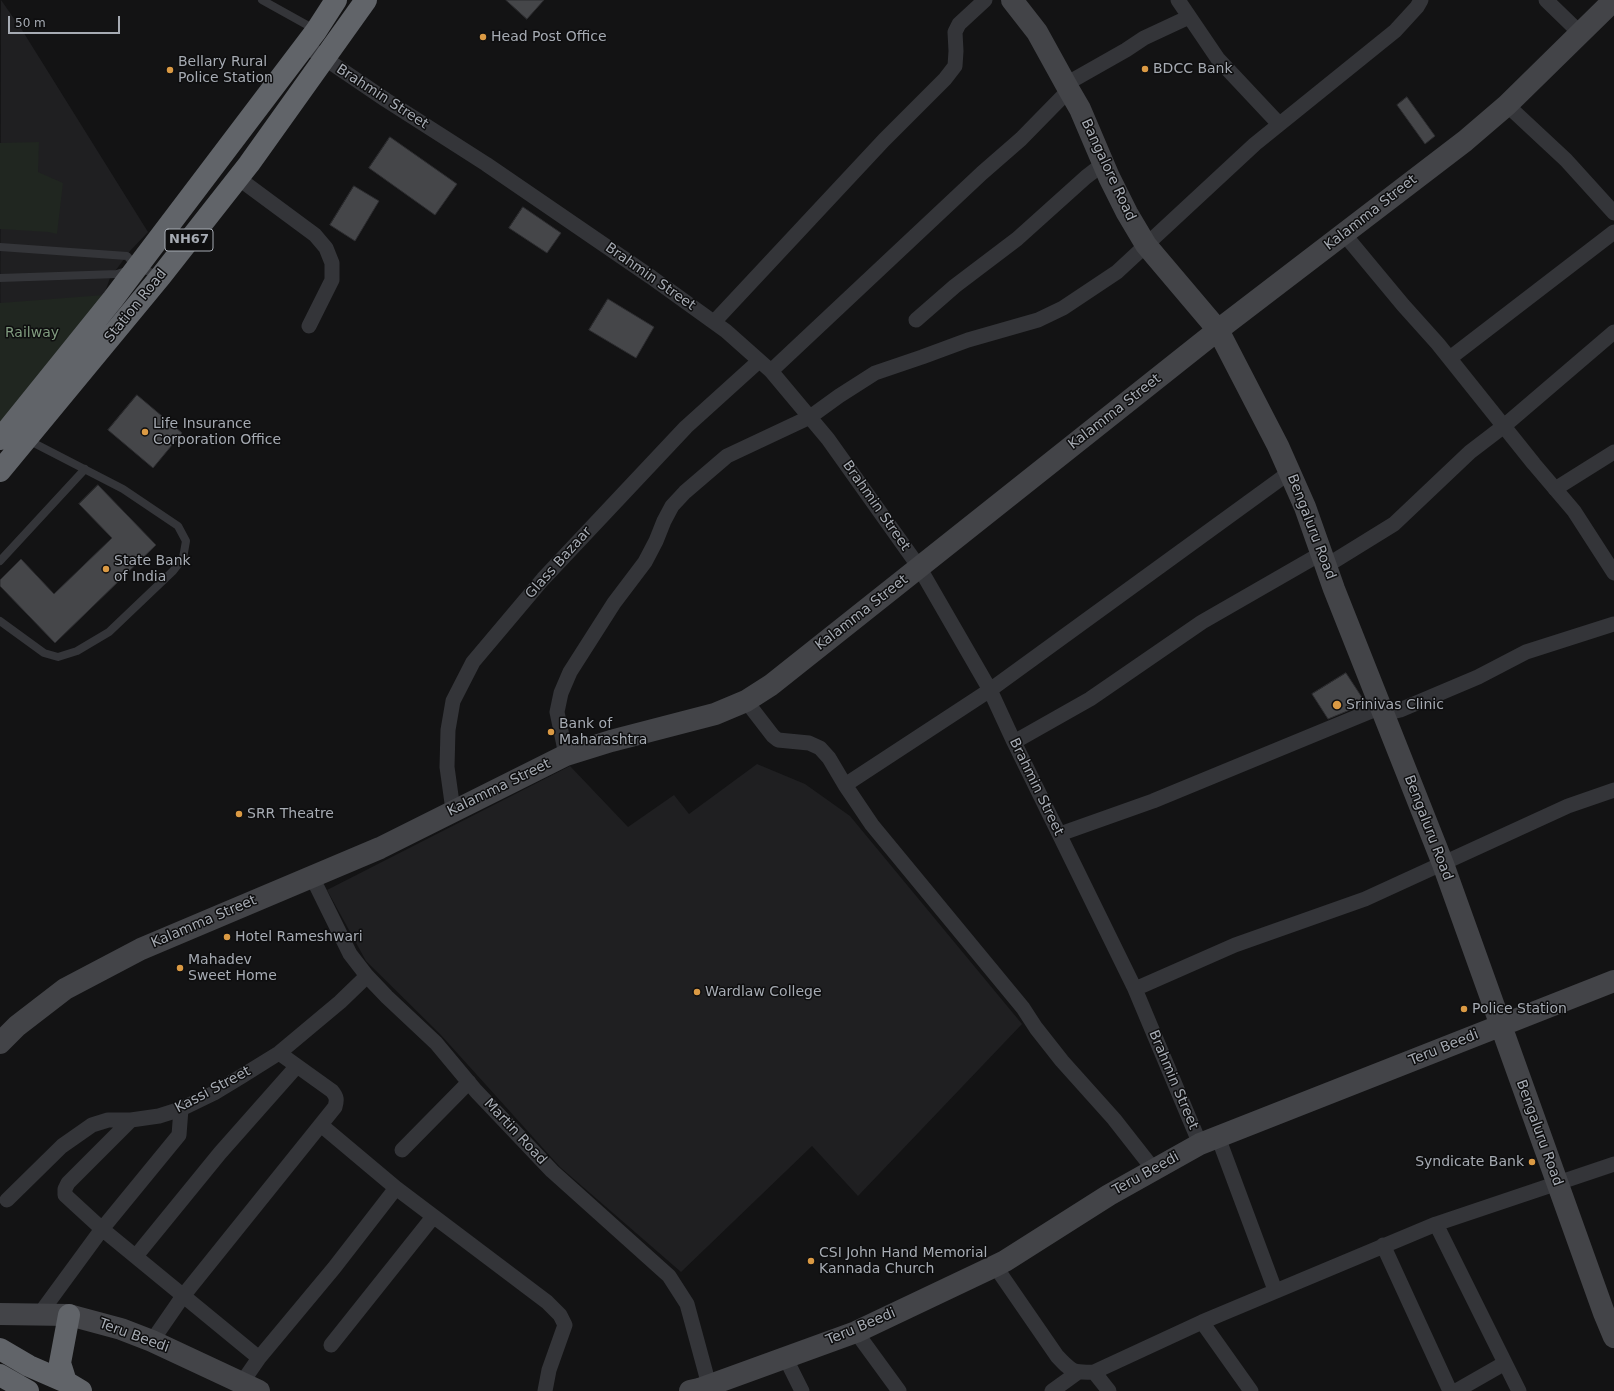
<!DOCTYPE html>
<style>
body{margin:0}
#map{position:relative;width:1614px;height:1391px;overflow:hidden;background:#131314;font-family:"DejaVu Sans",sans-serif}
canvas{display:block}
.scale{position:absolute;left:8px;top:16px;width:112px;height:18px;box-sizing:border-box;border:2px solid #a6abb3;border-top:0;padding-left:5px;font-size:12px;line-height:14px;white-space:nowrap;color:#a6abb3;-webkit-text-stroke:3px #0e0e0f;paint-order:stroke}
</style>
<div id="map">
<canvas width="1614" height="1391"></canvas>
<div class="scale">50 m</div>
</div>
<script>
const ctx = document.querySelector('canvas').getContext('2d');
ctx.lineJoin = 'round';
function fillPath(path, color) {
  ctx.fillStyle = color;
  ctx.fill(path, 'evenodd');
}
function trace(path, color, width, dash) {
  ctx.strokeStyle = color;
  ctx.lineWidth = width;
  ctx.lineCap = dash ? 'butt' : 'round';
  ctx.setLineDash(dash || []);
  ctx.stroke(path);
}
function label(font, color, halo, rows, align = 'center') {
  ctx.font = font + ' "DejaVu Sans",sans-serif';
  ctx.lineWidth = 3;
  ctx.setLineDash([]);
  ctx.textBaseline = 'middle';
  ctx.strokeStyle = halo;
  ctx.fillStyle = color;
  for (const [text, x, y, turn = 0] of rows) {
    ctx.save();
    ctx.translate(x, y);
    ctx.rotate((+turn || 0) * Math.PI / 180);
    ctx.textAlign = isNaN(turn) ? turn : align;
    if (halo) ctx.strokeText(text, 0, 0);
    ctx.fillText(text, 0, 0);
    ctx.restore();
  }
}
fillPath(new Path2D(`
 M1,0L22,30L148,232L130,251L110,278L104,295L0,427Z
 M757,764L805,784L850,816L1022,1024L858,1196L812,1146L681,1272L560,1167L440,1034L366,961L327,890L570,766L628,827L674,795L689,814Z`), '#1f1f21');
fillPath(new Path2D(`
 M39,142L38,172L63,183L57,234L48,232L0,229V143Z
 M104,295L0,429V303Z`), '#202620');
const building = new Path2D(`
 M506,0H544L527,19Z
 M1407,97L1435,136L1425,144L1397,105Z
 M390,137L457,184L435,215L369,168Z
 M354,186L379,201L355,241L330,225Z
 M523,207L561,233L547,253L509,228Z
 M608,299L654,327L636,358L589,330Z
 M137,395L182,433L153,468L108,430Z
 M98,485L156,545L55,643L0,586V580L21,559L54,594L112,538L79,504Z
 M1346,673L1365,702L1357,707L1328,719L1312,694Z`);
fillPath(building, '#454649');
trace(building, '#2d2d30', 1);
trace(new Path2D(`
 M262,0L316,30
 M0,247L127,256L137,267L160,276
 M0,278L117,274L129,270
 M0,561L85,469
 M0,621L44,653L58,657L77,651L109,632L173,571L183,558L186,541L178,526L123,489L28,440`), '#343539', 8);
trace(new Path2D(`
 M1178,0L1218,59L1279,124
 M1546,0L1580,33
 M305,45L386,100L486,164L651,277L726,331L771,371L828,439L919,567L990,690L1014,742L1135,989L1200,1144
 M1066,84L1126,50L1144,38L1189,17
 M1507,105L1566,160L1614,213
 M238,178L315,235L326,248L332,263V280L309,326
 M1344,234L1403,305L1438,344L1534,464L1574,511L1614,573
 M916,320L955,286L1017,239L1086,177L1103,164
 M714,322L884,140L945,79L955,66L956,51L955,32L959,24L985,0
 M1450,358L1614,232
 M771,371L982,173L1021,139L1069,90
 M1555,489L1614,452
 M1326,566L1394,524L1470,452L1504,426L1614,332
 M746,701L773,736L778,740L809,743L820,748L829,758L845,785L872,825L1023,1008L1036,1028L1062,1061L1114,1119L1154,1170
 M1384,714L1400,710L1478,677L1526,652L1614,624
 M1014,742L1090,699L1202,622L1322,553
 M566,755L557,712L561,693L570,672L614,603L645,562L656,541L664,521L672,506L685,492L727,456L810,417L839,396L875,373L922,357L968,340L1038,320L1063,308L1117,272L1255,144L1395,31L1417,7L1421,0
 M845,785L990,690L1290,472
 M453,810L447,767L448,730L453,701L473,662L543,579L686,427L759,361
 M1060,834L1153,801L1381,707
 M312,877L350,954L367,976L387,997L436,1043L476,1091L552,1171L669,1276L687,1304L709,1385
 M1135,989L1235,945L1365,899L1568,806L1614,790
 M131,1120L68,1183L65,1189V1195L102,1229L259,1358L334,1268L396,1188
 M321,1125L396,1188L547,1302L560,1315L565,1325L549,1370L545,1391
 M1218,1137L1275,1290
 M402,1150L469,1082
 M7,1200L62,1146L92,1125L108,1120H131L159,1116L181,1109L214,1093L242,1076L279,1053L340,1002L367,976
 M1436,1224L1519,1391
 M1383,1245L1450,1391
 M136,1256L220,1153L297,1066
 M995,1266L1057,1356C1072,1372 1073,1373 1094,1372L1202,1322L1436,1224L1614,1164
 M39,1315L102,1229L179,1135L181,1109
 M1202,1322L1251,1391
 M856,1332L899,1391
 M152,1341L183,1296L335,1107C337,1100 337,1097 332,1091L279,1053
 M331,1345L433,1217
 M785,1357L802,1391
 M1094,1372L1109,1391
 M241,1384L259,1358
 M1052,1391L1077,1373
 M1456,1391L1505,1363`), '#343539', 15);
trace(new Path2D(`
 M1012,0L1037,32L1069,90L1080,109L1109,177L1127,213L1146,245L1218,330L1278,446L1305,507L1334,589L1443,864L1604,1313L1614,1337
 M0,1043L17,1026L65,989L141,949L380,848L566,755L611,741L715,714L746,701L771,685L1218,330L1465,141L1507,105L1614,0
 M0,1314L69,1315L121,1329L152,1341L259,1391
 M690,1391L699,1389L856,1332L995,1266L1005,1261L1109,1195L1200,1144L1614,981`), '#434448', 22);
trace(new Path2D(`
 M0,439L113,299L316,31L336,0
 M0,471L161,276L249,164L366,0
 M0,1349L29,1366L66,1382L81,1391
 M0,1375L28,1391
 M66,1382L60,1363L69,1315`), '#616469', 22);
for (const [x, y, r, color] of [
 [483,37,4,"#db9a44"],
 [1145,69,4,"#db9a44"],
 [170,70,4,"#db9a44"],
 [145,432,4,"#db9a44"],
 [106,569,4,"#db9a44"],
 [1337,705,5,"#db9a44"],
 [551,732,4,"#db9a44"],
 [239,814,4,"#db9a44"],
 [227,937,4,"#db9a44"],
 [180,968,4,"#db9a44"],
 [697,992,4,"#db9a44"],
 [1464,1009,4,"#db9a44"],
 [1532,1162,4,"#db9a44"],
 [811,1261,4,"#db9a44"]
]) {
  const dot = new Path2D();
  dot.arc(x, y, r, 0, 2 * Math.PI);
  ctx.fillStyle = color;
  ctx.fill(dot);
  trace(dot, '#0e0e0f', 1.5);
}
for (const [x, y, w] of [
 [189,240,48]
]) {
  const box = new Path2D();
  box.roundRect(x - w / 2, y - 11, w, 22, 3);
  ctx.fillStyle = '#0e0e0f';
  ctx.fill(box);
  trace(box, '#a6abb3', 1);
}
label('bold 13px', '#a6abb3', null, [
 ["NH67",189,240]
]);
label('14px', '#a6abb3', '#0e0e0f', [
 ["Head Post Office",491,37],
 ["Bellary Rural",178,62],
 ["Police Station",178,78],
 ["BDCC Bank",1153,69],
 ["Life Insurance",153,424],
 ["Corporation Office",153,440],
 ["State Bank",114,561],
 ["of India",114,577],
 ["Srinivas Clinic",1346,705],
 ["Bank of",559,724],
 ["Maharashtra",559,740],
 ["SRR Theatre",247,814],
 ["Hotel Rameshwari",235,937],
 ["Mahadev",188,960],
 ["Sweet Home",188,976],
 ["Wardlaw College",705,992],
 ["Police Station",1472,1009],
 ["Syndicate Bank",1524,1162,"right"],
 ["CSI John Hand Memorial",819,1253],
 ["Kannada Church",819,1269]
], 'left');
label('14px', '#a6abb3', '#0e0e0f', [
 ["Brahmin Street",382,97,33],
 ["Bangalore Road",1108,170,65],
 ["Kalamma Street",1371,213,-38],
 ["Brahmin Street",650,277,35],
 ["Station Road",136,306,-51],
 ["Kalamma Street",1115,412,-38],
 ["Brahmin Street",876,506,55],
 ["Bengaluru Road",1311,527,69],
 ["Glass Bazaar",559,563,-48],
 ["Kalamma Street",862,613,-38],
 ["Brahmin Street",1036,787,64],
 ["Kalamma Street",499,788,-26],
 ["Bengaluru Road",1428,828,69],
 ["Kalamma Street",204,922,-23],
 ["Teru Beedi",1444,1048,-22],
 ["Brahmin Street",1173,1080,67],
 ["Kassi Street",213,1090,-28],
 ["Martin Road",515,1132,47],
 ["Bengaluru Road",1539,1133,70],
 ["Teru Beedi",1146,1174,-29],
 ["Teru Beedi",861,1327,-23],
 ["Teru Beedi",134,1336,20]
]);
label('14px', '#809c7f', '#0e0e0f', [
 ["Railway",32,333]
]);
</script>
